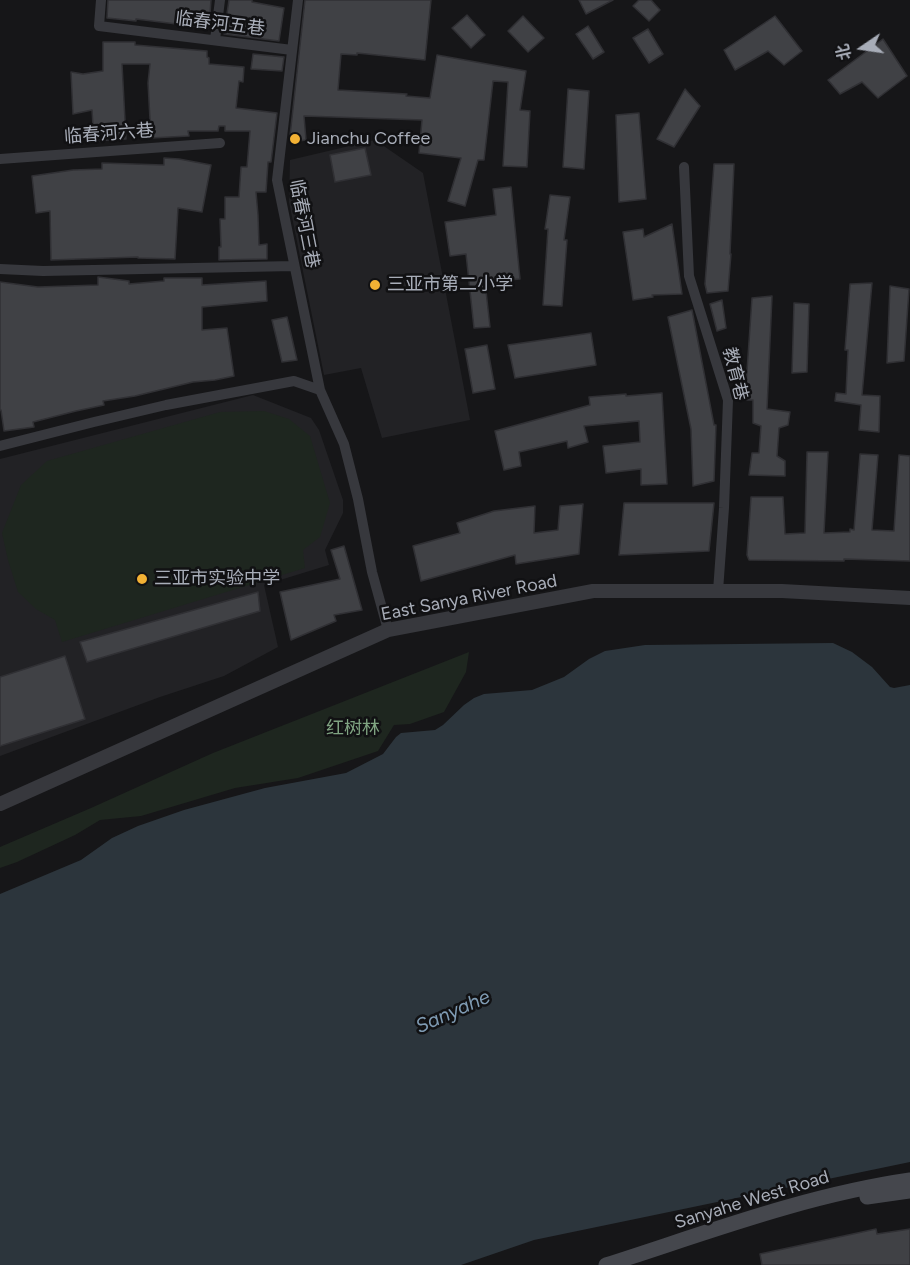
<!DOCTYPE html>
<meta charset="utf-8">
<style>
body{margin:0}
#map{position:relative;width:910px;height:1265px;overflow:hidden;background:#161618;font-family:Figtree,"Noto Sans SC",sans-serif}
canvas{display:block}
.north{position:absolute;left:832px;top:18px;width:60px;height:60px;-webkit-text-stroke:4px #111113;paint-order:stroke;rotate:257deg;font-size:16px;font-weight:700;line-height:24px;text-align:center;color:#a8adb8}
.north::after{content:'';display:block;margin:auto;width:21px;height:27px;background:#a8adb8;clip-path:polygon(50% 0,100% 100%,50% 72%,0 100%)}
</style>
<div id="map">
<canvas width="910" height="1265"></canvas>
<div class="north">北</div>
</div>
<script>
const ctx = document.querySelector('canvas').getContext('2d');
ctx.lineJoin = 'round';
function fillPath(path, color) {
  ctx.fillStyle = color;
  ctx.fill(path, 'evenodd');
}
function trace(path, color, width, dash) {
  ctx.strokeStyle = color;
  ctx.lineWidth = width;
  ctx.lineCap = dash ? 'butt' : 'round';
  ctx.setLineDash(dash || []);
  ctx.stroke(path);
}
function label(font, color, halo, rows, align = 'center') {
  ctx.font = font + ' Figtree,"Noto Sans SC",sans-serif';
  ctx.lineWidth = 5;
  ctx.setLineDash([]);
  ctx.textBaseline = 'middle';
  ctx.strokeStyle = halo;
  ctx.fillStyle = color;
  for (const [text, x, y, turn = 0] of rows) {
    ctx.save();
    ctx.translate(x, y);
    ctx.rotate((+turn || 0) * Math.PI / 180);
    ctx.textAlign = isNaN(turn) ? turn : align;
    if (halo) ctx.strokeText(text, 0, 0);
    ctx.fillText(text, 0, 0);
    ctx.restore();
  }
}
fillPath(new Path2D(`
 M375,140L423,173L470,420L382,438L361,368L324,375L289,202L290,160Z
 M253,395L311,418L319,430L343,500V513L325,550L329,565L264,585L278,647L224,676L160,697L0,756V459Z`), '#222225');
fillPath(new Path2D(`
 M264,411L289,419L310,436L330,503L320,537L303,550L305,568L62,642L55,620L36,609L18,592L8,560L2,533L21,485L47,461L220,412Z
 M469,652L466,672L444,712L410,724L394,725L378,751L298,778L235,788L141,816L100,820L75,835L17,862L0,868V847L91,808L213,753Z`), '#1e261f');
fillPath(new Path2D(`
 M833,643L852,652L872,667L890,687L894,688L910,685V1162L534,1240L461,1265H0V894L81,860L112,838L138,826L184,810L265,788L346,773L383,754L396,737L401,733L435,730L443,725L464,705L474,698L484,694L532,690L564,677L589,659L605,651L645,645Z`), '#2c353c');
const building = new Path2D(`
 M108,0H211L209,28L136,19V21L107,18Z
 M229,0H252V2L284,8L279,41L224,34Z
 M305,0H431L425,60L357,53V55L341,54L338,90L407,94L406,96L430,98L437,55L526,71L520,110L530,111L527,167L503,166L508,82L493,81L484,160H478L465,206L448,201L461,158L419,153L422,120L304,116L306,140L291,142L290,136Z
 M579,0H613L586,14Z
 M639,0H651L660,10L649,21L633,6Z
 M467,15L485,35L471,48L452,28Z
 M523,16L544,38L528,52L508,31Z
 M775,16L802,51L784,65L768,51L735,70L724,50Z
 M588,26L604,52L593,59L576,34Z
 M648,29L663,54L649,63L633,38Z
 M883,39L907,76L878,98L862,82L840,94L828,80Z
 M103,42H135V45L207,51V57L209,58V64L244,67L243,82L239,81L236,108L277,113L271,162H268L266,192H256L258,215L259,245L267,244V259L219,260V247H221L220,219H225V197H239L241,167H247L250,131H225V126H219L218,131H188L189,136L151,138L148,83L150,64H122L126,139L94,141L92,110L73,114L71,72L83,74L103,71Z
 M253,54L284,57L282,71L251,69Z
 M568,89L589,91L584,169L563,167Z
 M685,89L700,106L674,147L657,139Z
 M639,113L646,199L619,202L616,115Z
 M365,148L371,175L335,182L330,155Z
 M164,158L179,159L211,165L202,212L178,208L175,259L138,258V257L51,260L50,211L36,213L32,176L73,170L102,169V163L164,165Z
 M714,164H734L730,254H731L728,291L707,293L705,284Z
 M511,187L520,279L485,282L490,327L474,328L466,254L450,256L445,222L496,215L493,189Z
 M550,195L570,197L564,240H567L562,306L543,305L548,229H545Z
 M672,224L682,294L652,295L653,297L633,300L623,232L643,229L644,237Z
 M98,277L129,281V284L164,281V278H202V285L266,281L267,301L202,307V330L227,328L234,376L215,380L193,382L135,396L103,401L104,405L76,411L33,422L34,427L4,431L1,410H0V282L38,287L98,285Z
 M872,283L862,395L880,396L879,432L859,430L861,405L835,401L836,393L846,394L848,350H845L850,284Z
 M890,286L909,289L904,361L887,363Z
 M772,296L767,409L790,412L788,425L779,428L777,456L785,461V476L749,475L752,453H759L761,426L753,423V400H745L752,298Z
 M722,300L726,328L717,331L710,304Z
 M794,303L809,304L807,372L792,373Z
 M692,310L714,425H716L714,481L693,486L691,429L668,317Z
 M287,317L297,360L282,362L272,320Z
 M591,333L596,365L515,378L508,345Z
 M487,345L495,389L473,393L465,349Z
 M662,393L667,484L641,485V469L606,473L603,446L640,442L639,421L584,426L588,442L568,448L567,441L519,452L521,466L504,470L495,431L590,405L589,397L626,394V396Z
 M807,452H828L824,533L850,532V529L854,530L860,454L878,455L872,530L894,531L899,455L910,456V561L844,559V561L749,560L747,555L751,497H783L785,534L805,533Z
 M624,503H714L709,551L619,555Z
 M583,504L579,554L516,564L515,555L421,581L413,546L460,533L457,523L494,511L535,506L534,533L558,530L560,506Z
 M344,546L362,610L334,615L336,621L291,640L280,592L340,579L331,550Z
 M258,592L260,611L87,662L80,642Z
 M65,656L85,719L0,746V677Z
 M876,1229L877,1234L910,1229V1265H762L760,1254Z`);
fillPath(building, '#404145');
trace(building, '#303034', 1.5);
trace(new Path2D(`
 M101,0L99,26L292,50
 M215,40L220,0
 M0,159L220,143
 M684,167L689,276L728,400L724,508L718,591
 M0,269L43,271L294,266
 M320,390L344,444L358,499L372,572L388,630
 M0,446L94,422L166,405L294,381L320,390L277,180L298,0`), '#37383d', 10);
trace(new Path2D(`
 M0,804L388,630L593,591H782L910,598`), '#37383d', 14);
trace(new Path2D(`
 M867,1197L910,1191
 M606,1265C706,1233 806,1195 910,1180`), '#45474d', 15);
for (const [x, y, r, color] of [
 [295,139,6,"#f2b134"],
 [375,285,6,"#f2b134"],
 [142,579,6,"#f2b134"]
]) {
  const dot = new Path2D();
  dot.arc(x, y, r, 0, 2 * Math.PI);
  ctx.fillStyle = color;
  ctx.fill(dot);
  trace(dot, '#111113', 2);
}
label('18px', '#a8adb8', '#111113', [
 ["临春河五巷",220,24,7],
 ["临春河六巷",109,134,-4],
 ["临春河三巷",304,224,79],
 ["教育巷",735,374,76],
 ["East Sanya River Road",469,598,-11],
 ["Sanyahe West Road",752,1200,-17]
]);
label('18px', '#a8adb8', '#111113', [
 ["Jianchu Coffee",307,139],
 ["三亚市第二小学",387,285],
 ["三亚市实验中学",154,579]
], 'left');
label('18px', '#7fa381', '#111113', [
 ["红树林",353,729]
]);
label('italic 20px', '#7f9bb3', '#111113', [
 ["Sanyahe",453,1012,-24]
]);
</script>
